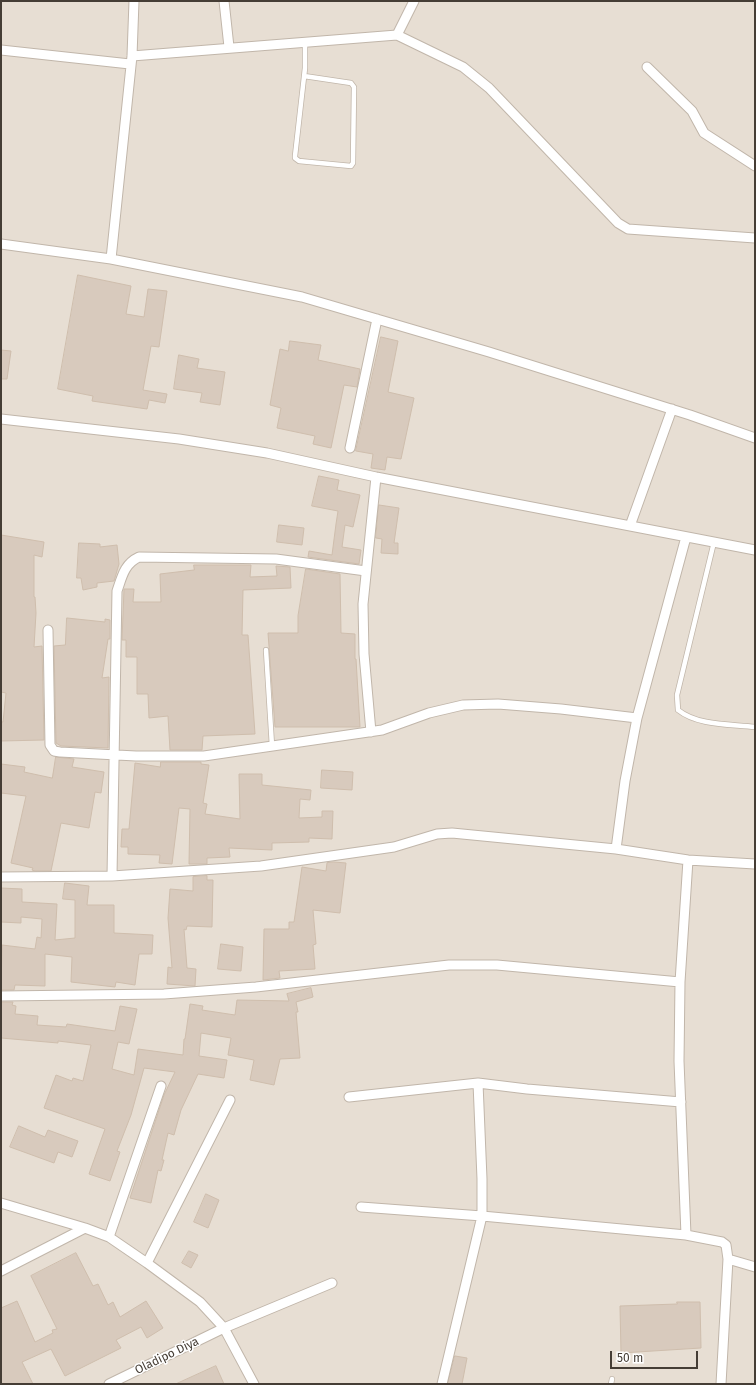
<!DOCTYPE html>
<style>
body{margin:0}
#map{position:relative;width:756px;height:1385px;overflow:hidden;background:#f3ede5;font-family:"Fira Sans",sans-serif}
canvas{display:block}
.frame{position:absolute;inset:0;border:2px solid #453d35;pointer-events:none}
.scale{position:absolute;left:610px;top:1351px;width:88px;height:18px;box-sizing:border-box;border:2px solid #453d35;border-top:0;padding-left:5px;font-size:12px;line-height:14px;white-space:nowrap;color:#453d35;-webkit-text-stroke:3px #fff;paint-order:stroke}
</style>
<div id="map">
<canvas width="756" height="1385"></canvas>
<div class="frame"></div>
<div class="scale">50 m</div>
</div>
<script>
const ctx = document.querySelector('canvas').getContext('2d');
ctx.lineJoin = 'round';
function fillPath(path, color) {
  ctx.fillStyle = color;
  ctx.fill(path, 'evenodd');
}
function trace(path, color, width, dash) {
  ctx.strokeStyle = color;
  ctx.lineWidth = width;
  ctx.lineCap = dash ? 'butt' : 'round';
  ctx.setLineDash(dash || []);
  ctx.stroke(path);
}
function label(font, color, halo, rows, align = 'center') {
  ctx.font = font + ' "Fira Sans",sans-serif';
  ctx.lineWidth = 3;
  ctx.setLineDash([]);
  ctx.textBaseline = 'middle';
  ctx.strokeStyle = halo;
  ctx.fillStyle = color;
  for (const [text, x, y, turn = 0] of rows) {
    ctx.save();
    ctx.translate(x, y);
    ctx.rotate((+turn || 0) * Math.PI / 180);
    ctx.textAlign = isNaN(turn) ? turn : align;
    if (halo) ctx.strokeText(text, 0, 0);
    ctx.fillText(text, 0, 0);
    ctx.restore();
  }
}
fillPath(new Path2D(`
 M1,1H755V1384H1Z`), '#e7ded3');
const building = new Path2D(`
 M78,275L131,286L126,314L144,317L148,289L167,291L159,347L151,346L143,390L167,394L165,403L149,400L147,409L92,401L93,396L58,389Z
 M381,337L398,341L388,392L414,398L401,459L387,457L385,470L371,468L373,454L356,451Z
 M290,341L321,345L318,360L360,369L357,387L344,385L331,448L313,444L315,436L277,428L281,408L270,405L280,349L288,351Z
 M1,350L11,351L7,379H1Z
 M179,355L199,359L197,368L225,372L220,405L200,402L202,393L174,389Z
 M319,476L339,480L337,490L360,495L353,527L345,525L342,547L361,550L359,564L308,557L309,551L332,555L336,524L338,511L312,506Z
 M379,505L399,508L394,543H398V554L381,553L382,539L376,538Z
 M279,525L304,528L302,545L277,542Z
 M1,535L44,542L42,557L34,555V597H35L36,613L34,647L42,646L44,740L1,741V722H3L6,693L1,692Z
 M79,543L100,544V547L117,545L119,564L114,581L97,583V587L83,590L81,578H77Z
 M194,565H251L250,577L277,576L276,566L290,567L291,588L243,590L242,635H248L255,734L203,736L202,750H170L168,716L149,718L148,694H137V657H126V640H122L124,589H134L133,602H161L160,574L194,570Z
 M306,569L340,574L341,633L355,634V659H356L360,727H275L268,633H298V616Z
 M67,618L105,622V619L110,620V639H108L102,678L109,677L108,748L61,746L56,743L54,646L65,645Z
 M56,757L74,759L72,767L104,772L101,793L95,792L89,828L61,823L51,871H35L32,870L33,868L11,863L26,796L1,793V764L25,767L24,772L52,778Z
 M161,762H201V764L209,765L203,803L207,804L205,814L240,819L239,774H262V785L311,790L310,800L300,799L299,818L322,817V811H333L332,839L309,838V842L272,843V850L229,848L230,857L207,858V864H189L190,809L179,808L172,864L159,863L160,855L128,854V847H121L122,829H129L135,763L160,767Z
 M322,770L353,772L352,790L321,788Z
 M334,862L346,863L340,913L313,910L316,944L313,945L315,969L279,971L280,978L263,980L264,929H289V922H294L302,867L326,871L327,863Z
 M207,876V880H213L212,927L187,926L186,930L184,929L187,968L196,969L195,986L167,984L168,967L172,968L168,918L170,889L193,891V877Z
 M65,883L89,886L87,905H114V933L153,935L152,954H139L135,985L116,982L115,987L71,982L72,957L45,954V986L15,985L14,990H1L2,945L35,949L37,937L41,938L42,919L21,917V923L1,922V888L22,889V902L57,904L55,940L75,938V900L63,899Z
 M221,944L243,947L241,971L218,969Z
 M311,988L313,997L296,1002L298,1012H296L300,1058L280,1059L274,1085L250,1080L254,1060L228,1055L231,1038L201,1033L199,1056L227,1060L224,1078L198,1074L181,1110L174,1135L168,1133L162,1160H164L161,1171L158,1170L151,1203L130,1198L164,1095L175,1072L144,1068L131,1115L117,1151L120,1152L110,1181L89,1174L105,1129L44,1108L56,1075L72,1081L73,1078L83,1081L91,1045L58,1041V1043L1,1038V1002H13L12,1005L16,1006L15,1014L38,1016L37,1025L66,1027L67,1024L115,1031L120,1006L137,1009L129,1044L118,1042L112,1069L134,1075L138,1049L183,1055L184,1039H185L190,1004L203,1006L202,1010L235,1015L237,1000L289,1001L287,994Z
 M19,1126L45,1137L48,1130L78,1141L72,1157L58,1152L54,1163L10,1147Z
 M206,1194L219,1200L208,1228L194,1222Z
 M189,1251L198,1255L191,1268L182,1263Z
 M76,1253L93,1286L98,1284L108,1305L113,1302L120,1317L146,1301L163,1328L147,1338L141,1327L116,1340L121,1348L65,1376L51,1349L22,1362L33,1384H1V1308L17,1301L35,1342L53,1333L52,1330L57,1329L31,1276Z
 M677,1302H700L701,1348L621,1353L620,1306L677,1304Z
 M455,1356L467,1358L462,1384H448Z
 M216,1366L224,1384H176Z`);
fillPath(building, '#d8cabd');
trace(building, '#cfbead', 1);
const service = new Path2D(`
 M304,76L351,83L354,87L353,163L351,166L299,161L295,158V156L305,68V42
 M714,542L677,695L678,710C698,726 731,724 755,727
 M266,650L272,746
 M611,1384L612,1379`);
const minor = new Path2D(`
 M224,1L229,47
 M397,35L414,1
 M1,50L130,64
 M132,56L397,35L463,67L489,88L618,223L628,229L755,238
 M647,67L692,111L704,133L755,166
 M1,244L111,259L302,297L489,352L690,415L755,438
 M111,259L132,56L134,1
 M1,419L179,439L267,453L376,477L755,550
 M350,448L377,319
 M630,526L672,409
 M48,630L50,745L54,751L60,752L136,756H204L382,730L429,713L463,705L498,704L561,709L637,718
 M371,732L364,654L363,604L376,477
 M616,849L625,781L637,718L686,537
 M112,876L117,591C122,577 124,564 139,557L276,559L366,571
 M1,877L112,876L261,866L394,847L437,834L452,833L616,849L688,860L755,864
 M1,996L164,994L256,987L449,965H497L680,982
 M349,1097L478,1083L527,1089L681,1102
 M1,1203L85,1228L109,1237L147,1263L200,1302L224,1328L254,1384
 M361,1207L482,1216L686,1235L722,1242L726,1245L728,1259L721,1384
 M686,1235L679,1061L680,982L688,860
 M109,1237L161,1086
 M728,1259L755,1267
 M147,1263L230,1100
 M1,1271L85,1228
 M109,1384L224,1328L332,1283
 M442,1384L482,1216V1179L478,1083`);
trace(service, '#c1b6aa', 6);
trace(minor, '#c1b6aa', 11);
trace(service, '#fff', 4.5);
trace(minor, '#fff', 9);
label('12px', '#453d35', '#fff', [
 ["Oladipo Diya",167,1356,-26]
]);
</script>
